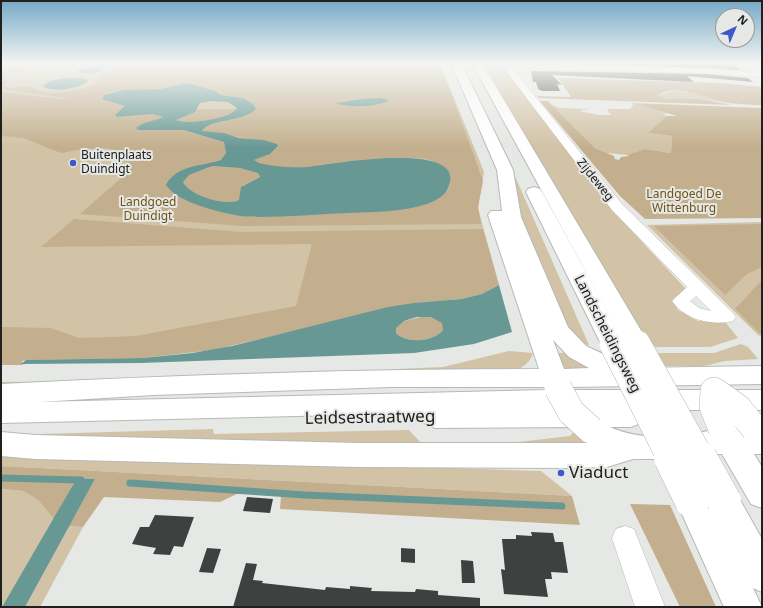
<!DOCTYPE html>
<style>
body{margin:0}
#map{position:relative;width:763px;height:608px;overflow:hidden;background:#e6e8e5;font-family:"Noto Sans",sans-serif}
canvas{display:block}
.frame{position:absolute;inset:0;border:2px solid #20201f;pointer-events:none}
.north{position:absolute;left:715px;top:8px;width:40px;height:40px;box-sizing:border-box;background:#e6e8e5;border:1px solid #979896;border-radius:50%;rotate:44deg;font-size:11px;font-weight:700;line-height:16px;text-align:center;color:#20201f}
.north::after{content:'';display:block;margin:auto;width:14px;height:18px;background:#3c58cb;clip-path:polygon(50% 0,100% 100%,50% 72%,0 100%)}
</style>
<div id="map">
<canvas width="763" height="608"></canvas>
<div class="frame"></div>
<div class="north">N</div>
</div>
<script>
const ctx = document.querySelector('canvas').getContext('2d');
ctx.lineJoin = 'round';
function fillPath(path, color) {
  ctx.fillStyle = color;
  ctx.fill(path, 'evenodd');
}
function trace(path, color, width, dash) {
  ctx.strokeStyle = color;
  ctx.lineWidth = width;
  ctx.lineCap = dash ? 'butt' : 'round';
  ctx.setLineDash(dash || []);
  ctx.stroke(path);
}
function label(font, color, halo, rows, align = 'center') {
  ctx.font = font + ' "Noto Sans",sans-serif';
  ctx.lineWidth = 4;
  ctx.setLineDash([]);
  ctx.textBaseline = 'middle';
  ctx.strokeStyle = halo;
  ctx.fillStyle = color;
  for (const [text, x, y, turn = 0] of rows) {
    ctx.save();
    ctx.translate(x, y);
    ctx.rotate((+turn || 0) * Math.PI / 180);
    ctx.textAlign = isNaN(turn) ? turn : align;
    if (halo) ctx.strokeText(text, 0, 0);
    ctx.fillText(text, 0, 0);
    ctx.restore();
  }
}
fillPath(new Path2D(`
 M1,63H440L484,172L478,208L499,285L482,294L143,358L26,360L22,361L23,365H1Z
 M482,63H500L590,181L643,243L686,289L673,299L678,310L698,321L726,323L738,338L710,347H651Z
 M673,91L690,92L741,105L700,99H666L658,95Z
 M632,103L666,113L664,115L666,116L648,133L672,136L671,153L645,149L627,155L607,153L595,148L552,105L560,108L589,109L579,111L599,115H611L607,109H630L633,106Z
 M511,174H514L589,345L581,344L572,340L520,222Z
 M762,222V336L758,335L647,225Z
 M741,344L748,347L758,359L725,361L704,366H663L655,353H714Z
 M509,351L533,353C530,364 521,368 512,372L1,390V382L121,381L443,367Z
 M556,353H570L605,369L565,372Z
 M577,428L591,442L510,443L570,436Z
 M213,429L214,434L409,430L420,442L311,444L37,442L41,434Z
 M1,453L541,471L572,496L1,466Z
 M1,489L23,491L38,500L54,519L2,607Z
 M69,526L83,527L40,607H25Z`), '#d2c2a6');
fillPath(new Path2D(`
 M25,63H49C42,65 35,68 29,71C21,74 8,70 3,78L10,80L3,86L12,88L33,86L32,88C46,98 85,91 98,82L99,79L96,77L116,69L113,66L98,63H440L483,181L478,207L481,224L244,226L80,214L126,174L124,158L114,150L107,148L83,149L61,153L23,138L1,136V92L62,99L66,98L1,89V72ZM188,83L215,91L221,95L243,98L249,115C239,118 206,124 202,131L271,142L278,147L270,154L254,160C276,180 390,153 426,159C435,161 441,166 448,171L450,185L447,191L441,196L419,206L401,210L258,217L238,216L201,206L173,175L191,167L221,160L226,153L224,142L184,130H142L137,127L164,117L152,114L117,117L125,106L119,103L108,101V93L124,90L161,89Z
 M558,78L720,83L762,87V105C747,105 733,104 718,100C700,96 676,84 658,95L666,99H700L731,105L539,98L537,96L571,97Z
 M540,101H548L595,148L614,156L615,159L619,160L621,157L629,156L627,155L645,149L671,153L672,136L648,133L666,116H677L632,103L762,108V218L645,219L620,196Z
 M196,109H237C228,119 187,125 176,120L195,112Z
 M212,166L247,169L258,173L260,177L243,185L239,200C226,207 189,195 183,182L189,175Z
 M74,219L241,232L483,229L499,285L482,294L461,299L414,303L213,350L143,358L26,360L22,361L23,365H1V327L51,328L79,338L136,336L296,306L312,244L41,247Z
 M762,224V267L747,274L725,295L654,226Z
 M762,280V334L759,333L735,309Z
 M421,317C430,316 439,317 444,325L443,330C433,342 407,344 396,333V327L404,321Z
 M1,466L572,496L580,525L280,509L281,496L239,493L220,502L104,497L83,527L69,526L95,479L77,478L54,519L38,500L23,491L1,489Z
 M630,504L670,505L716,607H680Z`), '#c3af8d');
fillPath(new Path2D(`
 M90,67H103L107,69L92,74L77,72L80,69Z
 M66,78H81L88,80C82,89 50,93 43,86L50,81Z
 M188,83L215,91L221,95L243,98L253,104L256,109C244,122 209,119 202,131L224,133L239,138L264,140L277,144L278,146L270,154L254,160L259,163C275,167 290,168 307,167C326,165 471,138 448,188C442,203 414,208 400,210C383,212 366,212 349,213C319,214 289,217 258,217C252,216 246,217 240,216C219,212 178,203 166,185C176,165 202,166 221,160L226,153L224,142L184,130H139L136,128L142,124L164,117L152,114L117,117L115,115L125,106L102,99L104,95L124,90L161,89ZM211,101L228,102L237,108C231,119 187,125 176,120L195,112L200,103ZM212,166L240,168L258,173L260,177L241,187L239,200C226,207 189,195 183,182L189,175Z
 M380,98L387,99L388,101C374,107 349,108 336,103C351,101 364,98 380,98Z
 M499,285L512,332L474,344L414,353L141,363L21,364L26,360L143,358L192,353L232,346L388,307L414,303L461,299L482,294ZM417,317H431L442,323L443,330C433,342 407,344 396,333V328L404,321Z
 M77,478L95,479L25,607H2Z`), '#689894');
trace(new Path2D(`
 M1,478L81,480
 M130,483L305,495L562,506`), '#689894', 7);
fillPath(new Path2D(`
 M560,63L733,64L740,70L707,68Z
 M531,71L707,74L748,78L753,82L687,76L694,82L552,75L562,85L557,84L560,91H542L538,89L536,82H533Z
 M247,497L273,499L270,513L243,511Z
 M155,515L194,517L183,547L174,546L170,555L153,554L156,548L132,544L140,527H149Z
 M531,532L553,533L555,542H563L568,573L551,572L552,579H545L548,597L504,594L501,569L505,570L502,539H516V535L532,536Z
 M207,548L221,549L213,573L199,572Z
 M401,548L415,549V563L401,562Z
 M461,560L473,561L475,583H462Z
 M246,563L257,564L253,580L263,581L262,583L325,590L326,587L350,589V586L372,588L371,591L415,592L416,589L438,591V595L480,598V607H233Z`), '#3e413f');
const minor = new Path2D(`
 M500,63L707,69L762,73V77L707,73L513,69L622,204L733,313L736,317L733,321C712,326 685,320 672,301L687,287L612,210ZM696,296L711,311L699,308L690,301Z
 M625,526L634,529L665,607H635L612,538L616,529Z`);
const major = new Path2D(`
 M451,63H461L513,170L521,217L568,327L586,346L633,368L762,366V384L571,387L570,390H762V410H642L645,416L641,423L631,427H610C640,441 680,438 712,430L715,425C725,422 732,421 739,430H762V454H754L762,467V508L751,504L722,454H712L691,459H633L607,467L569,468L358,467L35,459L1,456V432L35,435L358,443H591L581,438L577,430L578,427L435,428L425,424L421,417L423,413L1,423V384C180,375 359,369 539,369L488,215L491,211H502L497,170ZM553,340L569,357L589,368L564,369ZM391,387H545L546,390L39,402L154,395Z
 M472,63H482L649,344L646,350L637,352L628,350L625,344L622,350L613,352L604,350L601,344L526,192L528,189L534,187L540,189L542,192L621,336Z
 M692,487L703,491L708,500L713,491L724,487L735,491L762,539V592L753,588L762,607H724L676,501L681,491Z`);
trace(minor, '#b7b9b6', 1);
trace(major, '#b7b9b6', 2);
fillPath(minor, '#fff');
fillPath(major, '#fff');
const majorBridgeFar1 = new Path2D(`
 M613,344L671,459
 M637,344L701,459
 M558,388L571,412L591,430
 M722,429L713,406L714,391L738,408L755,429`);
const majorBridge = new Path2D(`
 M671,458L692,501
 M700,458L724,501`);
trace(majorBridgeFar1, '#b7b9b6', 28, []);
trace(majorBridge, '#b7b9b6', 35, []);
trace(majorBridgeFar1, '#fff', 27);
trace(majorBridge, '#fff', 34);
const sky = ctx.createLinearGradient(0, 0, 0, 148);
sky.addColorStop(0, '#75a9c6');
sky.addColorStop(0.43, '#f4f5f3');
sky.addColorStop(1, '#f4f5f300');
ctx.fillStyle = sky;
ctx.fillRect(0, 0, 763, 148);
for (const [x, y, r, color] of [
 [73,163,4,"#3c58cb"],
 [561,473,4,"#3c58cb"]
]) {
  const dot = new Path2D();
  dot.arc(x, y, r, 0, 2 * Math.PI);
  ctx.fillStyle = color;
  ctx.fill(dot);
  trace(dot, '#e6e8e5', 1.5);
}
label('12px', '#20201f', '#e6e8e5', [
 ["Buitenplaats",81,156],
 ["Duindigt",81,170]
], 'left');
label('12px', '#20201f', '#e6e8e5', [
 ["Zijdeweg",595,180,51]
]);
label('12px', '#6f5218', '#e6e8e5', [
 ["Landgoed De",684,195],
 ["Wittenburg",684,209],
 ["Landgoed",148,203],
 ["Duindigt",148,217]
]);
label('14px', '#20201f', '#e6e8e5', [
 ["Landscheidingsweg",607,334,63]
]);
label('17px', '#20201f', '#e6e8e5', [
 ["Leidsestraatweg",370,418,-1]
]);
label('17px', '#20201f', '#e6e8e5', [
 ["Viaduct",569,473]
], 'left');
</script>
